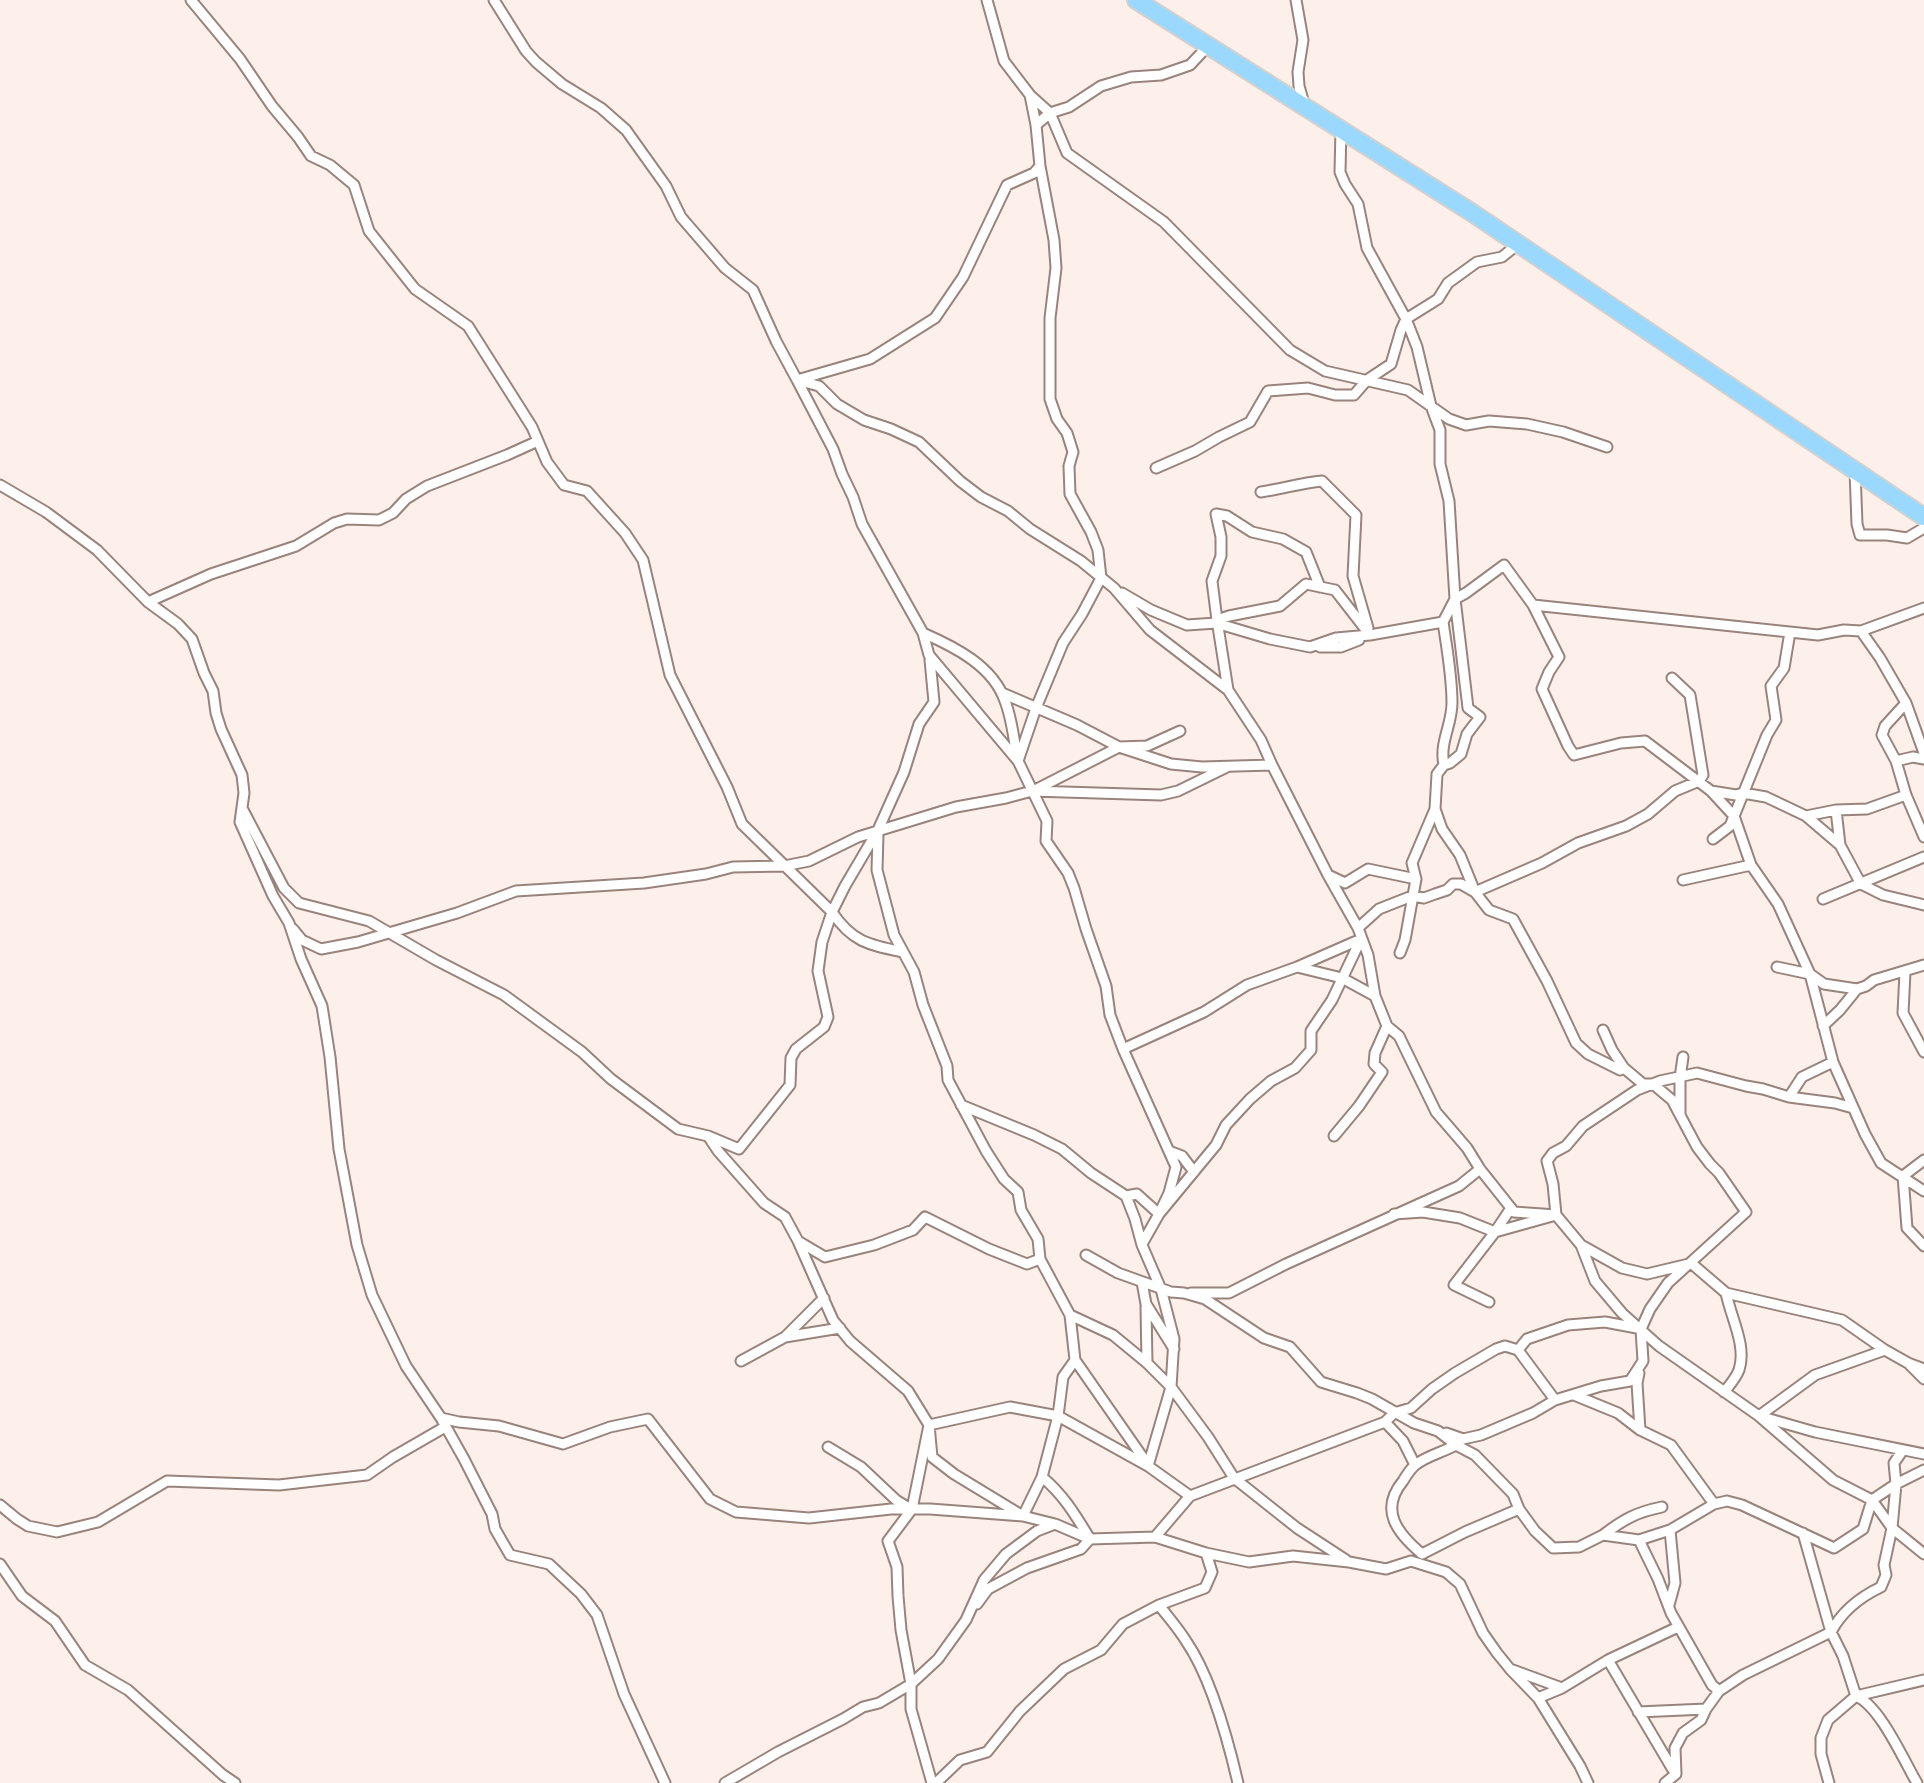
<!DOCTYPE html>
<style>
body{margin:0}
canvas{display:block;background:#fdefea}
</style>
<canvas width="1924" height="1783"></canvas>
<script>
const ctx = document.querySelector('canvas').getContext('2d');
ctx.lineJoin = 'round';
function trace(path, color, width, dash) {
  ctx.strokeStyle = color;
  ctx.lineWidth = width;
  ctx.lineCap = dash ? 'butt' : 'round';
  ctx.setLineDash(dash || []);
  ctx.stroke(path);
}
const minor = new Path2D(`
 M191,0L240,59L272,106L298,137L311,156L330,165L354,185L369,231L415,289L468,326L532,427L547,462L564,485L587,491L625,533L643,560L670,675L727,787L742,824L832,912C852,942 869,945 903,952
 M494,0L526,51L536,62L562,84L601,108L626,130L666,186L681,217L725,268L753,290L776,341L797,380L819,386L837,404L864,420L891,429L919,442L960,481L981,497L1008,511L1030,529L1081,561L1114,588L1150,630L1228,690L1261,740L1272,765L1328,875L1358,928L1368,955L1375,996L1387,1026L1399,1036L1436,1112L1467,1148L1480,1169L1511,1208L1514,1212L1556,1215L1581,1245L1595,1281L1622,1313L1659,1346L1759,1416L1833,1480L1872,1500L1892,1528L1924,1554
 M987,0L1004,61L1030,95L1050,113L1069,107L1101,86L1131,77L1161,75L1190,65L1208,46
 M1296,0L1303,40L1298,72L1299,86L1305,107
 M1036,125L1050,113L1067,153L1164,222L1290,350L1325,371L1408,390L1449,419L1466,425L1489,421L1527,424L1563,432L1607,447
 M1341,129L1340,172L1345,184L1358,204L1367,248L1406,319L1417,347L1431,406L1440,430V464L1449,501L1455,599L1468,708L1480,717L1467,734L1461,754L1450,763L1444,765L1437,774L1435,809L1412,863L1416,879L1405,940L1400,953
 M1040,166L1034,173L1007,185L963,277L935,318L870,359L797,380L833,449L842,474L853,497L862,524L923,633L929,655L1018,761L1047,821L1046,841L1068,873L1074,888L1086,929L1106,986L1110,1015L1123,1049L1176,1167L1169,1193L1159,1214L1137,1194L1126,1196L1135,1219L1142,1245L1161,1289L1174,1339L1171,1387L1148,1466
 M1156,468L1195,451L1219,437L1250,422L1268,391L1308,388L1335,395H1354L1367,380L1391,364L1401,330L1406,319L1438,299L1448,283L1477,262L1502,257L1518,244
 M1855,471L1857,524L1860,535H1887L1907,538L1924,528
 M0,485L46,512L97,550L148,602L178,624L192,639L204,673L213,691L216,713L221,729L242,775L244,793L240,822L273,896L289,923L301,959L322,1006L330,1057L339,1149L357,1245L372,1295L406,1366L441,1418L464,1459L492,1514L495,1529L510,1555L549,1564L581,1594L597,1615L624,1694L665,1783
 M1261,492C1282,489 1301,483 1322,481L1356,515L1353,576L1368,628
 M1122,593L1151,610L1187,625L1216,623L1270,639L1310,647L1336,638L1370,635
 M148,602L211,574L296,546L334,523L347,519L379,520L393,513L406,499L427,486L507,455L538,441
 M1533,605L1559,657L1549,672L1542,689L1568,746L1574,755L1621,743L1645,741L1711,791L1734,816L1751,865L1778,904L1810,974L1833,1062L1865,1134L1881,1163L1924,1191
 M1217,620L1212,581L1221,556V537L1216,514L1227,516L1252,532L1283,539L1306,552L1320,587
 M1443,622C1447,649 1452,676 1452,703C1452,725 1439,743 1444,765
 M1861,631L1880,658L1906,703L1885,726L1882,735L1896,761L1906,795L1924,837
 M923,633C955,647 993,666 1005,701C1012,719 1014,739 1017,758
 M1320,647H1341L1359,640
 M1228,690L1217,620L1229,616L1280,606L1306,584L1335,590L1370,635L1443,622L1455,599L1466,593L1504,565L1533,605L1818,635L1844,630L1861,631L1924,608
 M1002,693L1077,725L1119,747L1171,764L1202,767L1272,765
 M1906,703L1924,753
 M1018,761L1036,708L1063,643L1082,614L1101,578L1098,550L1091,532L1070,494L1069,466L1073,452L1067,433L1057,419L1050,399V318L1056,268L1054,240L1040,166L1036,125L1030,95
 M1896,761L1913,757L1924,759
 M1035,790L1119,747L1147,746L1180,731
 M1711,791L1736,795L1743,793L1766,797L1806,816L1836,810L1867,809L1906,795
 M242,808L284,888L299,903L369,921L436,960L504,995L582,1052L611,1079L678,1129L708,1136L739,1149L790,1085L791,1058L796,1049L824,1027L828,1017L818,971L822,942L832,912L845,886L878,830L904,772L919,724L934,702L930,660
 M1435,809L1442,829L1460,855L1475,892L1542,863L1578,843L1626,826L1648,814L1675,791L1699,781L1703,775L1690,695L1672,678
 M1836,810L1840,845
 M1806,816L1840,845L1861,884L1883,895L1924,905
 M878,834L877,870L894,935L914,972L923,1005L947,1066L948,1080L986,1151L1004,1179L1018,1192L1021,1210L1038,1239L1040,1259L1070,1315L1075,1360L1146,1462
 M1713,839L1730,826L1767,735L1776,720L1771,686L1784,668L1790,632
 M1328,875L1345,883L1368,869L1416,879
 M1683,880L1751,865
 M1823,899L1924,857
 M1358,928L1379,909L1412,896L1424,898L1435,894L1447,890L1453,884H1461L1475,892L1489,910L1513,919L1547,981L1576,1043L1588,1054L1620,1070L1624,1068
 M293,929L302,940L321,949L358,942L457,913L516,891L644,883L706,874L733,867L784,866L809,861L858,837L956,807L1006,798L1032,791L1161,795L1178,791L1227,767
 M1297,967L1342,978L1375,996
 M1777,967L1810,974L1824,984L1857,989
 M1905,972L1903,1013L1924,1052
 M1823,1026L1840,1010L1857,989L1866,986L1874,980L1924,965
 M1123,1049L1204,1012L1247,985L1297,967L1361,939
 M1789,1097L1835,1103L1853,1108
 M961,1105L1034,1135L1062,1149L1091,1173L1126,1196
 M1680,1114V1078L1683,1057
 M708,1136L718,1151L764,1203L785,1217L798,1241L833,1320L850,1341L908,1391L929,1425L912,1509L888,1541L897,1567L898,1596L901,1630L911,1684V1709L932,1783
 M1334,1136L1359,1106L1382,1072L1374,1064L1375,1053L1387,1026
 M1169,1151L1182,1156L1194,1172
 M1924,1160L1903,1176L1907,1228L1924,1246
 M1394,1214L1423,1212L1460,1218L1495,1232L1556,1215L1553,1184L1547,1161L1553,1153L1566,1146L1583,1126L1637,1090L1660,1081L1697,1073L1746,1086L1763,1089L1789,1097L1802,1077L1833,1062
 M798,1241L825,1257L874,1245L913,1230L925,1217L989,1249L1027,1264L1040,1259
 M1142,1244L1159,1214L1216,1145L1226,1125L1250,1099L1271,1081L1295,1068L1311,1050V1031L1332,1000L1361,939
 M1581,1245L1622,1268L1647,1274L1689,1264
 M1086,1255L1118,1273L1171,1292L1184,1293L1205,1299L1264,1338L1290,1347L1321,1382L1357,1393L1372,1399L1414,1423L1438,1431L1456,1445L1475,1455L1513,1494L1519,1509L1535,1531L1553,1548L1579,1547L1603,1535L1639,1540L1670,1530L1714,1504L1727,1501L1742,1505L1834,1548L1863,1529L1872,1500L1896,1484L1924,1470
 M1691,1263L1726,1293L1842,1320L1885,1350
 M1142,1282L1146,1304L1174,1349
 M1191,1293H1229L1286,1264L1459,1186L1480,1169
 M1489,1302L1454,1285L1495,1232L1511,1208
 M1146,1307L1147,1363
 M1070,1315L1113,1335L1147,1363L1171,1387L1208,1437L1234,1478L1297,1528L1346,1560
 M785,1337L824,1298
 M1518,1350L1527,1339L1568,1325L1605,1322L1637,1328
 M1075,1360L1063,1377L1058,1416L1042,1477L1023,1516L954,1474L932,1457L929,1425L1010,1407L1058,1416L1148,1466L1190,1496L1385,1422L1394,1413L1411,1408L1432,1389L1455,1373L1496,1349L1505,1346L1518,1350L1555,1400
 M741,1361L785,1337L840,1328
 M1910,1365L1924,1379
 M1924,1369L1908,1363L1885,1350L1815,1375L1759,1416L1815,1432L1924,1454
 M1639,1373L1637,1383L1640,1430L1671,1445L1714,1504
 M1724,1392C1729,1386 1736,1378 1739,1370C1747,1346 1731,1318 1726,1293
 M1574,1395L1618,1413L1640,1430
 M441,1418L459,1422L499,1426L563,1444L610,1427L648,1419L710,1499L736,1512L809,1518L891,1509H930L1023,1516L1055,1524L1090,1539L1155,1537L1206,1553L1249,1562L1293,1556L1349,1562L1386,1569L1411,1561L1446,1572L1460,1584L1483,1633L1497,1653L1510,1669L1538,1698L1580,1766L1588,1783
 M1385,1422L1403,1441L1415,1465
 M1446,1433L1463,1439L1481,1435L1533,1413L1555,1400L1601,1386L1630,1381L1643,1361L1641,1329L1650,1309L1668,1283L1746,1212L1719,1173L1710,1164L1697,1147L1672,1100L1653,1084H1643L1624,1068L1612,1050L1603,1030
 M1459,1443C1446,1452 1426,1455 1414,1466C1410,1470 1406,1476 1403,1481C1379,1510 1397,1533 1422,1554L1465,1532L1519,1509
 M828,1447L861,1467L896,1500L909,1508
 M0,1505L17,1519L28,1526L57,1532L98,1522L167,1481L279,1485L367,1475L393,1457L445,1427
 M1803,1533L1831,1632L1843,1656L1856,1696C1880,1706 1903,1759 1917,1783
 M1603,1535C1624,1519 1637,1512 1662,1507
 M1155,1537L1190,1496
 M1639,1540L1658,1579L1671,1613L1712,1685L1719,1691
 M0,1564L22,1596L55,1621L85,1665L128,1690L223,1775L235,1783
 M977,1604L988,1589L1027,1568L1081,1549L1090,1539C1076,1516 1063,1494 1042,1477
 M1159,1605C1168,1617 1178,1628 1186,1641C1211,1677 1228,1740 1238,1783
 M1669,1605L1675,1583L1670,1530
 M1608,1660L1673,1770
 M1513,1670L1562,1688
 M1538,1698L1562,1688L1608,1660L1678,1627
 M1638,1712L1706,1709
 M725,1783L778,1752L843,1719L863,1707L879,1703L911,1684L938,1659L966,1620L984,1580L1006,1554L1037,1531L1055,1524
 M936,1783L960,1760L987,1752L1020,1711L1064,1669L1101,1650L1123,1624L1159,1605L1205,1588L1212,1572L1206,1553
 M1665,1783L1676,1774L1675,1748L1683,1733L1701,1720L1706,1709L1719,1691L1743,1675L1831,1632C1842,1611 1860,1597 1881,1587L1886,1575L1884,1565L1892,1528L1896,1484L1894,1463L1903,1450
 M1829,1783L1821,1754V1738L1828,1720L1856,1696L1924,1680`);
const trunk = new Path2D(`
 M1136,0L1471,212L1924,517`);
trace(minor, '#98847d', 13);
trace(trunk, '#d2d1d0', 20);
trace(minor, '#fff', 9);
trace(trunk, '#9ad8fe', 16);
</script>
